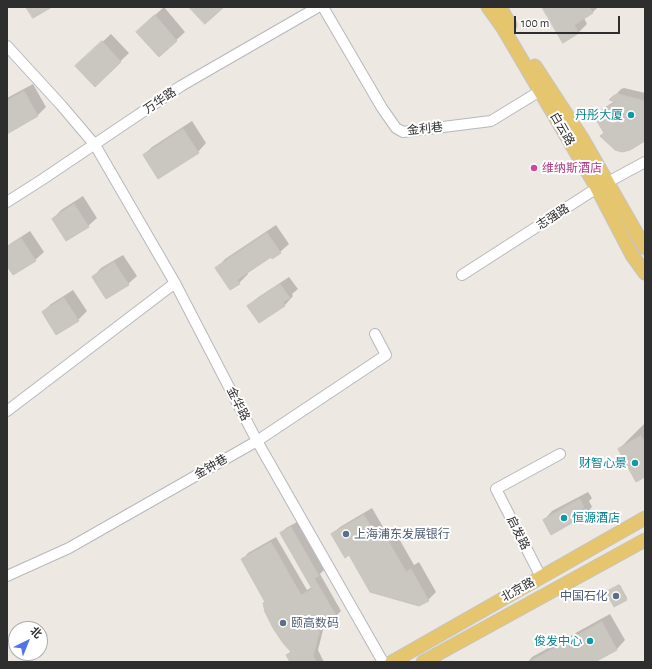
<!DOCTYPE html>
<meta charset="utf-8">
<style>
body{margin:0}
#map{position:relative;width:652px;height:669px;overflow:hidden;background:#eee8e2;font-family:"Alegreya Sans","Noto Sans SC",sans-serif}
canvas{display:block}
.frame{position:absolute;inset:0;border:8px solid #2e2e2e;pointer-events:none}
.north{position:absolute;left:8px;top:621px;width:40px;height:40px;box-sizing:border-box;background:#fff;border:1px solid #ababab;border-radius:50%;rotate:43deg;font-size:11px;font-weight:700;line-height:16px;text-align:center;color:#2e2e2e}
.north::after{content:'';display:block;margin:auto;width:14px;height:18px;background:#5274eb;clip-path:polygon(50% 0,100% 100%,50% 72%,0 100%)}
.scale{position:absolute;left:514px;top:16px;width:106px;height:18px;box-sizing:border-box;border:2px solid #2e2e2e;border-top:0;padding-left:5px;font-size:12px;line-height:14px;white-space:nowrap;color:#2e2e2e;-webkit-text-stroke:3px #fff;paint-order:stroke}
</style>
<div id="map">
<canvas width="652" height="669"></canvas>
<div class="frame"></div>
<div class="north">北</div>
<div class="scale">100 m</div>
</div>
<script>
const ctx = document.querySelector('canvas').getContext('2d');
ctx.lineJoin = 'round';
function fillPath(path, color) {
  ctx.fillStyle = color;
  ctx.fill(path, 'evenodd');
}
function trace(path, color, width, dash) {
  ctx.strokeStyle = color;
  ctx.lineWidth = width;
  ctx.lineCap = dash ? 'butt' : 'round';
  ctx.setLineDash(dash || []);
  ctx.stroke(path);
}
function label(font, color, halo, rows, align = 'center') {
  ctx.font = font + ' "Alegreya Sans","Noto Sans SC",sans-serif';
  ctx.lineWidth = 4;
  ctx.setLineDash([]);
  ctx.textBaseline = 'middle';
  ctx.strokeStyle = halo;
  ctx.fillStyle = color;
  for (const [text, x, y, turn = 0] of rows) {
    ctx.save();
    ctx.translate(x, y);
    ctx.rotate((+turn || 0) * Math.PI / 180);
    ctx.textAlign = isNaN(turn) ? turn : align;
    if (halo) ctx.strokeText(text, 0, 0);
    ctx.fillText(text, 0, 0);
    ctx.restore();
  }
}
fillPath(new Path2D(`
 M164,7L185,32L159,56L146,23Z
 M543,7H598L592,13L584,18L587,24L579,32L563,41Z
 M111,34L129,53L95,86L85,58Z
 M33,84L46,107L38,115L7,133V98Z
 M624,88L645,93V140L601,136L605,132L595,116L602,109L615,101L611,100L621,89Z
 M192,121L206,143L198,152L144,155L152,147Z
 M83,196L97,218L88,226L53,219L61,210Z
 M276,225L289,244L280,252L271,256L247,272L248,274L239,283L231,289L217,268L225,259Z
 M30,231L44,252L35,260L7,264V246Z
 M123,255L137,276L128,284L93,277L101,268Z
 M289,277L298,289L292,294L293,296L285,305L259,322L249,307L257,298Z
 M73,290L87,311L78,320L43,312L51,304Z
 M645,423V476L619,449Z
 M588,492L592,498L589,501L592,507L584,516L551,533L544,520L552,511Z
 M372,508L386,532L393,528L414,565L419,562L436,592L428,600L350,554L332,534L340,527Z
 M297,522L324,570L320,574L341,611L336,616L325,622L318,650L324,662H291L287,655L291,651L243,559L248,553L276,537L307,590L312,587L281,533L286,528Z
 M620,585L627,598L614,605L608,591Z
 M610,614L625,640L617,649L593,662H528L532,657Z`), '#0003');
const building = new Path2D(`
 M26,7H52L33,18Z
 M189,7H224L205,24Z
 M542,7H589L593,13L574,25L579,33L563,43Z
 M155,15L177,41L159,57L136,32Z
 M102,41L121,62L95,87L75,66Z
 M24,91L38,116L7,134V101Z
 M618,94L645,101V141L630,150L622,152L615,150L600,136L604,133L594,116L616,102L609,100L613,96Z
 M183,129L199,153L158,179L143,155Z
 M74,204L89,227L66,241L52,219Z
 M267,233L281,253L272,259L271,257L237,280L240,284L230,290L215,268Z
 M21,238L36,261L13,275L7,266V247Z
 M114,262L129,285L106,299L92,277Z
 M280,284L290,298L283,302L285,306L259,323L247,306Z
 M64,298L79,321L56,335L42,312Z
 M641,436L645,443V477L636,482L618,449Z
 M580,499L584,508L581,510L584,516L551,535L543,520Z
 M364,515L378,539L385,535L406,572L411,569L429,601L419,606L370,592L349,555L345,558L331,534Z
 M291,527L319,576L314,578L337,617L321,626L313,656L316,662H290L286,655L291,652L283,643L273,628L265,612L263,603L265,602L241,559L271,542L301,595L312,589L280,533Z
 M619,585L627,600L614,607L606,592Z
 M602,622L617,650L595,662H529Z`);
fillPath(building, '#cac6c0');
trace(building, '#c9c4bb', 1);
const minor = new Path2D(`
 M323,7L382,108L396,128L403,132L491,121L540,91
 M7,46L61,105L95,145L175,283L257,441L383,662
 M7,202L43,179L181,86L318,7
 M462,275L597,188L645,162
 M7,411L175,283
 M7,576L69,548L257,441L386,355L375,334
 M541,577L496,489L560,454`);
const major = new Path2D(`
 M488,7L503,28L597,188L632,255L645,273
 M500,7L510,25
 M535,66L582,138L645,248
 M392,662L645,518
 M423,662L645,540`);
trace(minor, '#b5b8c0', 12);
trace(major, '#c4c4c4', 15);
trace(minor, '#fff', 10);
trace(major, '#e5c66f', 13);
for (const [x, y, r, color] of [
 [631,115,4,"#0f9aa8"],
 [534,168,4,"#d1479c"],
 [635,463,4,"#0f9aa8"],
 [564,518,4,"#0f9aa8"],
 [346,534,4,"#5c6f8a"],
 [616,596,4,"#5c6f8a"],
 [283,623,4,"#5c6f8a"],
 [590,641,4,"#0f9aa8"]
]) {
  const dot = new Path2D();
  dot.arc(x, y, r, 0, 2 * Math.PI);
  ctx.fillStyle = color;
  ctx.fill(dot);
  trace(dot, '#fff', 1.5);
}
label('12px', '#2e2e2e', '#fff', [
 ["万华路",160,101,-34],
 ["金利巷",425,129,-6],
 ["白云路",562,129,60],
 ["志强路",553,217,-33],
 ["金华路",238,404,63],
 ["金钟巷",211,467,-30],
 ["启发路",518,533,63],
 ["北京路",518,590,-29]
]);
label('12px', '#0d838f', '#fff', [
 ["丹彤大厦",623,115],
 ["财智心景",627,463],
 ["恒源酒店",572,518,"left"],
 ["俊发中心",582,641]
], 'right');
label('12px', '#b23c85', '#fff', [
 ["维纳斯酒店",542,168]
], 'left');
label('12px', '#4e5e75', '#fff', [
 ["上海浦东发展银行",354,534],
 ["中国石化",608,596,"right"],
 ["颐高数码",291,623]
], 'left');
</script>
